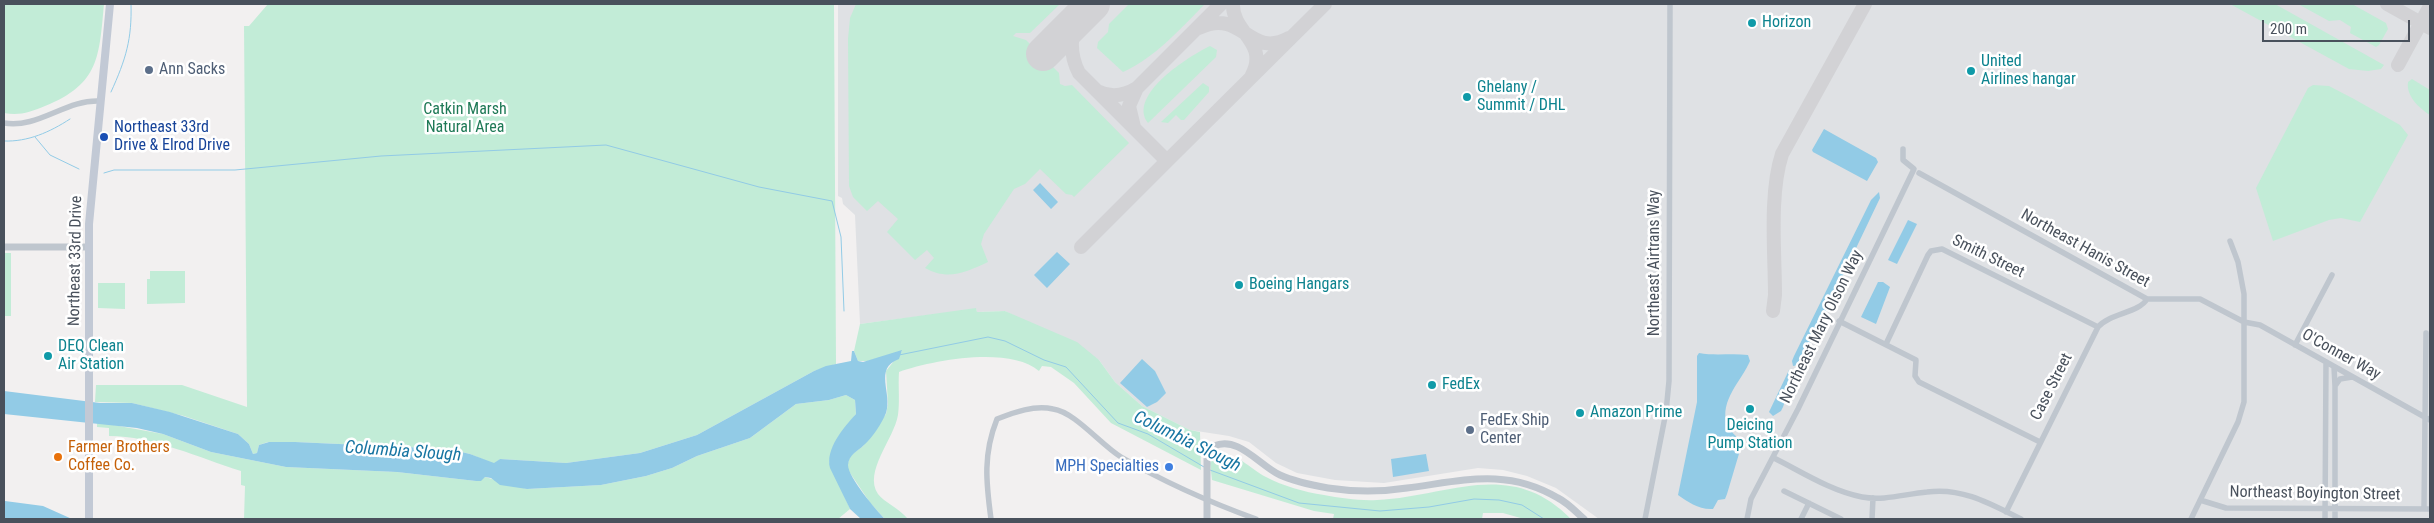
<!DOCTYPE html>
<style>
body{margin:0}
#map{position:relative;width:2434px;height:523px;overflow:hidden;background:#f2f0f0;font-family:"Roboto Condensed",sans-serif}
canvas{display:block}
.frame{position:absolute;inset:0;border:5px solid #49515c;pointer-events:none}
.scale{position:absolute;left:2262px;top:20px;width:148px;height:22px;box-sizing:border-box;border:2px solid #49515c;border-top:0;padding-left:6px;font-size:15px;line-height:18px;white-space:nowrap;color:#49515c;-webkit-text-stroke:4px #fff;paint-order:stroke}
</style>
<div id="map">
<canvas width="2434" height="523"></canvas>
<div class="frame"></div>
<div class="scale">200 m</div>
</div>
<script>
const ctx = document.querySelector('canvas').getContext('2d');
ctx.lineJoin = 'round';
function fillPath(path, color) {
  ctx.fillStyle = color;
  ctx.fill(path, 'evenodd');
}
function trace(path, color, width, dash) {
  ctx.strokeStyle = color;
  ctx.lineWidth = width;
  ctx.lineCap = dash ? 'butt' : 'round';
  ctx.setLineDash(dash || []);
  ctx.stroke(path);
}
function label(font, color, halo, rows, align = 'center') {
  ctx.font = font + ' "Roboto Condensed",sans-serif';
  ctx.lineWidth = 5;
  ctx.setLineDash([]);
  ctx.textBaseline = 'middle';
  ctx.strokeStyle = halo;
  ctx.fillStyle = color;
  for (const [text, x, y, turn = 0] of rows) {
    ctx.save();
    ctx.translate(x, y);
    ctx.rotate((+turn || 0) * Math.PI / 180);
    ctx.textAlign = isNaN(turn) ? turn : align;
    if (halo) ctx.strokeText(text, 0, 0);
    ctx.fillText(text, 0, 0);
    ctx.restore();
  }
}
fillPath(new Path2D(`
 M838,4H2430V519H1599L1556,488L1527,476L1503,470L1478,468L1384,483L1335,480L1297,473L1276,463L1249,442L1229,436L1190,430L1142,406L1115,382L1099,360L1005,311L977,312L976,309L860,324L855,215L843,204L842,198L838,196Z`), '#dfe1e4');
fillPath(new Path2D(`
 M4,4H104C99,56 100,84 45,106C30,112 20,116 4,113Z
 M268,4H834L836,364L814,371L697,435L640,453L566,463L500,459L494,464L470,454L449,449L295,442H268L259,445L257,453L253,454L249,444L238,434L184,416L132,403L95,402L96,385H182L247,407L244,26H249Z
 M856,4H1060L1030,33H1016L1013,36L1026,40L1059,73L1060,84L1065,86L1072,85L1129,143L1074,197L1072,195L1066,194L1040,169L1025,184L1014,189L984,234L981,244L988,262C966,272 948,281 925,268L934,258L927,250L915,260L887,232L898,219L878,201L867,211L853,197L849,186L848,39L850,18Z
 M1129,4H1205C1181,28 1155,58 1123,72L1097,48L1098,42L1108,32L1109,24Z
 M2230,4H2275L2384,65L2381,69L2368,71L2349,69Z
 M2298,4H2352L2386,23L2388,29L2379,45L2376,47L2350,33L2351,27L2340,20L2329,21Z
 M1210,46L1217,50L1216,57L1148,123C1127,95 1189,56 1210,46Z
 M2412,79L2430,90V115C2419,108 2406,96 2408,82Z
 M1203,83L1209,87V92L1184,120H1181L1176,115L1168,123L1161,122Z
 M2313,85L2329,86L2354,99L2400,125L2408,135L2360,222L2341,218L2329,220L2273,241L2256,188L2308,88Z
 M4,253H11V316H4Z
 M150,271H185V303L147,304V279H150Z
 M98,283H125V309L98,308Z
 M976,308L977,312L1005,311L1077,342L1099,360L1115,382L1142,406L1190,430L1200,432L1201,470L1111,423L1074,383L1051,367L1042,366L1039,371C1010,346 933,360 899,372C898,386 900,401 898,415C894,439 863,472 878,494C884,502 900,509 908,519H885L871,504L848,470V463L850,456L863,446L886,414L888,404L886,371L902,351L868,361H858L854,351L860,324Z
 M846,395L855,400L856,414L839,436L829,461L850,509L838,519H244L245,486L241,485V471C199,458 153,436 109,436V428L97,427V422L163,434L211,452L286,467L397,472L476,481L485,477L527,489L601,485L646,476L672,468L697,456L750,438L796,404L829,400Z
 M1223,455C1242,456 1250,469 1266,477C1283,486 1304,492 1324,495C1340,498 1360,501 1377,500C1448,497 1510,457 1571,519H1524L1503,513H1483L1482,519H1333L1334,514L1314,511L1212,480L1210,463L1213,458Z`), '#c2ecd7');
fillPath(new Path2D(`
 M1824,129L1876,158L1878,162L1867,181L1813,152L1812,150Z
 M1040,183L1058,202L1051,209L1033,190Z
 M1879,192L1880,198L1837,288L1838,293L1833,297L1799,365L1793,366L1792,361L1794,356L1871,200Z
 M1908,220L1917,224L1897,264L1888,260Z
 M1057,252L1070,264L1047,288L1034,275Z
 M1878,282H1883L1890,287L1876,324L1861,317Z
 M902,350L899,359C873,368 893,394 886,413C882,423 872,438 864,445C857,452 849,454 848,465C848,477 876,510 885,519H861L850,509L830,468C825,449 844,427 856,414L855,400L846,395L829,400L796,404L750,438L697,456L672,468L646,476L601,485L527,489L500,485L491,478L485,477L481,481H476L397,472L286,467L211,452L163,434L137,428L4,414V391L100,403H132L170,412L238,434L249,444L253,454L257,453L259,445L269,442H295L449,449L470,454L494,463L500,459L566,463L640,453L697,435L814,371L826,366L851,361L852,351H854L858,361L863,362Z
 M1699,353C1715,356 1732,353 1748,355L1750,361C1742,380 1719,401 1727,424C1730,432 1737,436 1742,443L1741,447L1727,494L1725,499L1718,500L1713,509C1699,510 1688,502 1678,495L1697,402V356Z
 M1142,359L1155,371L1166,393L1157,402L1147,407L1120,383Z
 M1789,370L1794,372V375L1783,407L1781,411L1773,416L1769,412Z
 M1426,454L1429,471L1393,477L1391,459Z
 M5,501L43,506L72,519H4Z`), '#92cbe6');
trace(new Path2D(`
 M111,92C126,59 132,39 131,4
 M35,137L50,155L79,169
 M4,141C28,142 50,132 70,119
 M104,173L114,170H235L381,156L606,145L759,187L832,201L841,237L844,311
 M899,355L988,337L1005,341L1044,360L1066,367L1118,423L1148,434L1204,467
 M1210,470L1299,503L1380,511L1429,507L1474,499L1499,500L1522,505L1544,519`), '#92cbe6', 1);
trace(new Path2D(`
 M1233,4C1232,33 1269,42 1252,75
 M2387,4L2430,28
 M1075,22C1070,40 1070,56 1079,73L1167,161L1325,4
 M1199,28C1243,7 1249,60 1289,38
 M2398,65L2430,6
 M1097,91C1111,98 1124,96 1137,88L1221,4
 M1134,127L1129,106L1137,88
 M1081,247L1167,161
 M1773,311L1775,295C1775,253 1769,194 1782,154L1865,4`), '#d2d2d5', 14);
trace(new Path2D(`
 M1043,54L1093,4`), '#d2d2d5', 34);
trace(new Path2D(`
 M4,123C38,129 66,99 100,101
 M1919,173L2147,299H2200L2244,322L2260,325L2430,420
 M1839,321L1916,360L1915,376L1919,382L2040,442
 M1886,344L1928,255L1931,251L1942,249L2098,327
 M2295,345L2332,275
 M2334,367L2335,386
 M1774,458C1802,472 1831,491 1862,497C1884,501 1905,494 1927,492C1962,487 1991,504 2021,519
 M1784,491L1841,519
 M2200,500L2226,508L2430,509
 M2424,509L2426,333
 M2006,512L2098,327C2110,313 2139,313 2147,299
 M991,519C986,482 983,454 997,419C1015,412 1034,405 1053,409C1075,412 1101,445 1121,457C1164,482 1209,502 1256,519
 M1645,519L1666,412L1669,381L1670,4
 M1747,519L1751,499L1798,409L1914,169L1903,160V149
 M1801,519L1809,503
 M1872,519L1873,498
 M2191,519L2238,422L2244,402V294L2238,262L2230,241
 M2325,519L2326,362
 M2335,519V386L2340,379L2352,377`), '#bfc6ce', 5.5);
trace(new Path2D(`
 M4,247H89
 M1207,519V459L1214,446C1238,435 1260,466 1280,475C1295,482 1311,485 1328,488C1354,492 1381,492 1407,488C1462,481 1506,467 1558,498C1568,503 1576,512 1584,519`), '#bfc6ce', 7);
trace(new Path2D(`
 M89,519V224L110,4`), '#c2c9d5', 8);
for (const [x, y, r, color] of [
 [1752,23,5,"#0f9aa8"],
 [149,70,5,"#5c6f8a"],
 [1971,71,5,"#0f9aa8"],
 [1467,97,5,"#0f9aa8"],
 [104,137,5,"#1a4fb4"],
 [1239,285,5,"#0f9aa8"],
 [48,356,5,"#0f9aa8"],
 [1432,385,5,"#0f9aa8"],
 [1750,409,5,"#0f9aa8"],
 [1580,413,5,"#0f9aa8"],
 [1470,430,5,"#5c6f8a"],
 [58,457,5,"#e8710a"],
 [1169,467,5,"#3f7fe0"]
]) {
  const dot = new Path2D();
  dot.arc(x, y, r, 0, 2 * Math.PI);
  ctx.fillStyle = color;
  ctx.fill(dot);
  trace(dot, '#fff', 2);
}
label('16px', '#0d838f', '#fff', [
 ["Horizon",1762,23],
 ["United",1981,62],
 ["Airlines hangar",1981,80],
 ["Ghelany /",1477,88],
 ["Summit / DHL",1477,106],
 ["Boeing Hangars",1249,285],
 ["DEQ Clean",58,347],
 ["Air Station",58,365],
 ["FedEx",1442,385],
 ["Amazon Prime",1590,413],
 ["Deicing",1750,426,"center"],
 ["Pump Station",1750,444,"center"]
], 'left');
label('16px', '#4e5e75', '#fff', [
 ["Ann Sacks",159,70],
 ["FedEx Ship",1480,421],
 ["Center",1480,439]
], 'left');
label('16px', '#1e7956', '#fff', [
 ["Catkin Marsh",465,110],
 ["Natural Area",465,128]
]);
label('16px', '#164399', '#fff', [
 ["Northeast 33rd",114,128],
 ["Drive & Elrod Drive",114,146]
], 'left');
label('16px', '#49515c', '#fff', [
 ["Northeast Hanis Street",2085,249,29],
 ["Smith Street",1988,257,26],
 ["Northeast 33rd Drive",76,261,-89],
 ["Northeast Airtrans Way",1655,263,-90],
 ["Northeast Mary Olson Way",1822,327,-64],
 ["O'Conner Way",2341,355,29],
 ["Case Street",2052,387,-63],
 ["Northeast Boyington Street",2315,494,1]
]);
label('16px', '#c56008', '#fff', [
 ["Farmer Brothers",68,448],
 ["Coffee Co.",68,466]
], 'left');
label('16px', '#366cbe', '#fff', [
 ["MPH Specialties",1159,467]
], 'right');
label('italic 18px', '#1775a2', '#fff', [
 ["Columbia Slough",1187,442,26],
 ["Columbia Slough",403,452,4]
]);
</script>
